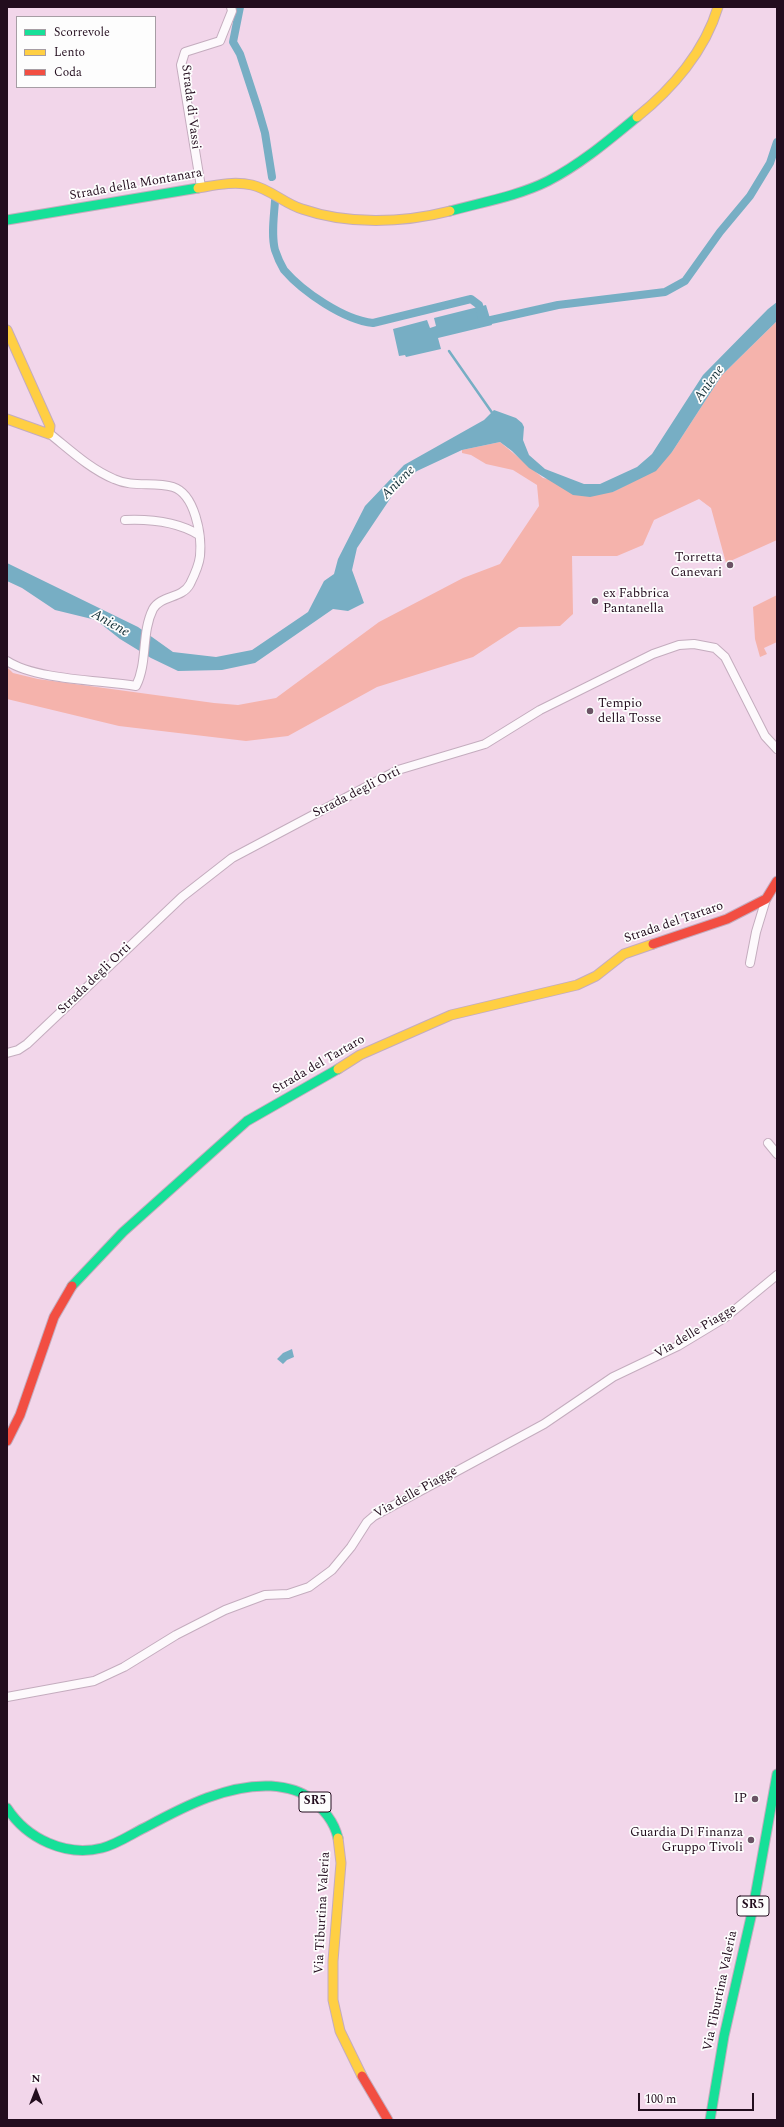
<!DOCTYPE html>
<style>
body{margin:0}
#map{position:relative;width:784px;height:2127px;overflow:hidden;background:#f2d6ea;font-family:Spectral,serif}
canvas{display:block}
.frame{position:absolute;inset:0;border:8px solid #230d1e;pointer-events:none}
.legend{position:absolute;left:16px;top:16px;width:140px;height:72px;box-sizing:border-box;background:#fdfdfd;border:1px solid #a69da4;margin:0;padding:5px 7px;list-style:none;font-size:12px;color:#230d1e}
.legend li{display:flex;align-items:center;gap:8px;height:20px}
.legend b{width:20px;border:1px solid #a69da4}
.north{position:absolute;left:16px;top:2071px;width:40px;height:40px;-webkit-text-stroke:3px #fdfdfd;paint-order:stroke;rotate:0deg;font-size:11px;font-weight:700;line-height:16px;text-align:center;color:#230d1e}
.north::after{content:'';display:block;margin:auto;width:14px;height:18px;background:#230d1e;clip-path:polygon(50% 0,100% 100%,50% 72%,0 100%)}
.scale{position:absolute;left:638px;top:2093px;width:116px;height:18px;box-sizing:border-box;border:2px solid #230d1e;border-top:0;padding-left:5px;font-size:12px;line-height:14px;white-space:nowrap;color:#230d1e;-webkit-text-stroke:3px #fdfdfd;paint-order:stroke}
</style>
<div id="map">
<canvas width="784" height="2127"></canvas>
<div class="frame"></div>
<ul class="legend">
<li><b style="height:5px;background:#16e098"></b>Scorrevole</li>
<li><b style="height:5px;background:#ffcf43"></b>Lento</li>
<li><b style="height:5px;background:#f24e42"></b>Coda</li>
</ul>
<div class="north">N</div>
<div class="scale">100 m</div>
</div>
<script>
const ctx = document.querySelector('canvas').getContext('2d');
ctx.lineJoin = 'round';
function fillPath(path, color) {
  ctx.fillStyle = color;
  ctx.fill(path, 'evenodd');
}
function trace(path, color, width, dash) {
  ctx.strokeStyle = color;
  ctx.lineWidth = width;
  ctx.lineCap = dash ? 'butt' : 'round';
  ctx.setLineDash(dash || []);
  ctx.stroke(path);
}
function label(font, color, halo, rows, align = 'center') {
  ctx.font = font + ' Spectral,serif';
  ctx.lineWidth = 3.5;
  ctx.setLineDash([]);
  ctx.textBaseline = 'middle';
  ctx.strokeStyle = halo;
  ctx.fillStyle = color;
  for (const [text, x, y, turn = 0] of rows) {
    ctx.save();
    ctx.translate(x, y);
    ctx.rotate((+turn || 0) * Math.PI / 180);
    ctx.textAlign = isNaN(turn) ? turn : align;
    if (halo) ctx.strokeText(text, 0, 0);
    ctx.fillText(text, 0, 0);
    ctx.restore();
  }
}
fillPath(new Path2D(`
 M777,321V540L726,563L711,508L699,499L654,520L643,545L617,556H572L573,614L560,626L519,627L473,657L377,687L288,736L246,741L119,726L7,699V667L13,673L38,679L214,703L238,705L276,698L379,622L463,578L500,564L539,506L537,485L513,470L486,464L471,455L462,453V450L500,442L543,478L613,492L634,481L672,452L722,375Z
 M777,595V642L764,648L767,654L760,657L755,639L753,607Z`), '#f5b3ac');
fillPath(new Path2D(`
 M777,302V321L722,375L672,452L656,471L613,492L590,497L573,495L529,468L512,451L500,442L462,450L417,471L400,484L357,548L352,570L364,603L348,611L333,609L255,663L222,670L178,671L151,658L120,639L96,620L55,610L22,588L7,581V563L138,627L173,652L216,657L252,650L308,612L324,581L334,574L338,559L365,506L404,465L484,420L494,410L516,418L522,423L524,427L523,440L529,455L545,469L584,484H600L637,467L652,454L703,375L768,309Z
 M486,305L492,325L438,338L441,349L406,357L405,355L399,356L393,329L427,320L430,328L436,326L434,318Z
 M292,1349L294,1357L287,1360L283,1364L277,1359L283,1353Z`), '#77aec4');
trace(new Path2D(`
 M449,351L493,414`), '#77aec4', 2.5);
trace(new Path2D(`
 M240,7L233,42L240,54L258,109L265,133L272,177
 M275,201C274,217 271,235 275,250C277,256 281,265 284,270C303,292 344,320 373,323L471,299L479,305L481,316
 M482,322L558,305L665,292L685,281L720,232L750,196L770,163L777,142`), '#77aec4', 8);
const street = new Path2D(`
 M201,187L181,65L185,52L220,41L232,11L231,7
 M125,520C149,519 178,522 199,535
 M7,661C36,680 100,680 136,686C148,662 141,633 153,609C161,595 182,599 190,584C194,576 199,565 200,556C202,535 195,494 173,487C154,481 133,488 114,479C90,469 70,450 50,434
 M750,963L756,932L766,899
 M7,1053L18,1050L27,1044L182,897L232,858L398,770L485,744L540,710L653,654L679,645L694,644L715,648L725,657L765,736L777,749
 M768,1143L777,1154
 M7,1697L94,1681L124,1667L176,1635L225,1610L265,1595L288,1594L309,1587L332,1570L351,1547L367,1522L374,1516L544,1424L613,1377L678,1346L726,1317L777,1275`);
const fast = new Path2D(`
 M450,211C483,202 518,196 548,181C581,164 609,140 637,117
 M7,220L198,188
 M72,1286L123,1232L247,1121L338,1069
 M7,1808C27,1839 66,1857 102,1848C118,1844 133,1833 148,1826C185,1806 228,1784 271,1786C285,1787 300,1790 311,1799C324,1810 334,1821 338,1838
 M710,2120L724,2036L753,1908L777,1774`);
const slow = new Path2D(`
 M637,117C672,89 705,51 718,7
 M198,188C216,185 234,181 252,185C270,189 285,204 302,209C348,225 403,223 450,211
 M7,330L50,426L49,434L7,419
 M338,1069L360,1055L451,1015L577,985L596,976L624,954L653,944
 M338,1838L341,1863L333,1961V2000L340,2031L362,2076`);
const jam = new Path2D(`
 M653,944L727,919L766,899L777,881
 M7,1441L20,1415L54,1317L72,1286
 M362,2076L388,2120`);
trace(street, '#c4acbe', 10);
trace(fast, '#c4acbe', 11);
trace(slow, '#c4acbe', 11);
trace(jam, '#c4acbe', 11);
trace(street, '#fdf9fc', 8);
trace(fast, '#16e098', 9);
trace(slow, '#ffcf43', 9);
trace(jam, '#f24e42', 9);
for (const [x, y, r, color] of [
 [730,565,4,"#6b5365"],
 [595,601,4,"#6b5365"],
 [590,711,4,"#6b5365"],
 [755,1799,4,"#6b5365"],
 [751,1840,4,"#6b5365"]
]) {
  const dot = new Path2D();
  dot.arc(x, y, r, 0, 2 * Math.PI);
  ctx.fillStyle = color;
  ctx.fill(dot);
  trace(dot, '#fdfdfd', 1.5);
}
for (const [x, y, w] of [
 [315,1802,32],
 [753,1906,32]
]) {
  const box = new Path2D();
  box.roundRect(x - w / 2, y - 10, w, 20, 3);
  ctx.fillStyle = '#fdfdfd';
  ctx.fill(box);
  trace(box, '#230d1e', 1);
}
label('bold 12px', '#230d1e', null, [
 ["SR5",315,1802],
 ["SR5",753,1906]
]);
label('13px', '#230d1e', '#fdfdfd', [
 ["Strada di Vassi",190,107,83],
 ["Strada della Montanara",136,185,-10],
 ["Strada degli Orti",357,793,-27],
 ["Strada del Tartaro",674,923,-19],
 ["Strada degli Orti",95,979,-44],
 ["Strada del Tartaro",319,1065,-30],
 ["Via delle Piagge",696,1332,-31],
 ["Via delle Piagge",416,1493,-29],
 ["Via Tiburtina Valeria",323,1913,-87],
 ["Via Tiburtina Valeria",721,1991,-78]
]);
label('13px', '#230d1e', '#fdfdfd', [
 ["Torretta",722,558],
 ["Canevari",722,573],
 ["ex Fabbrica",603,594,"left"],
 ["Pantanella",603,609,"left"],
 ["Tempio",598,704,"left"],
 ["della Tosse",598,719,"left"],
 ["IP",747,1799],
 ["Guardia Di Finanza",743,1833],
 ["Gruppo Tivoli",743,1848]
], 'right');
label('italic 14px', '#143037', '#fdfdfd', [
 ["Aniene",710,384,-54],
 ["Aniene",399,483,-45],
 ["Aniene",110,624,30]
]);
</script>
